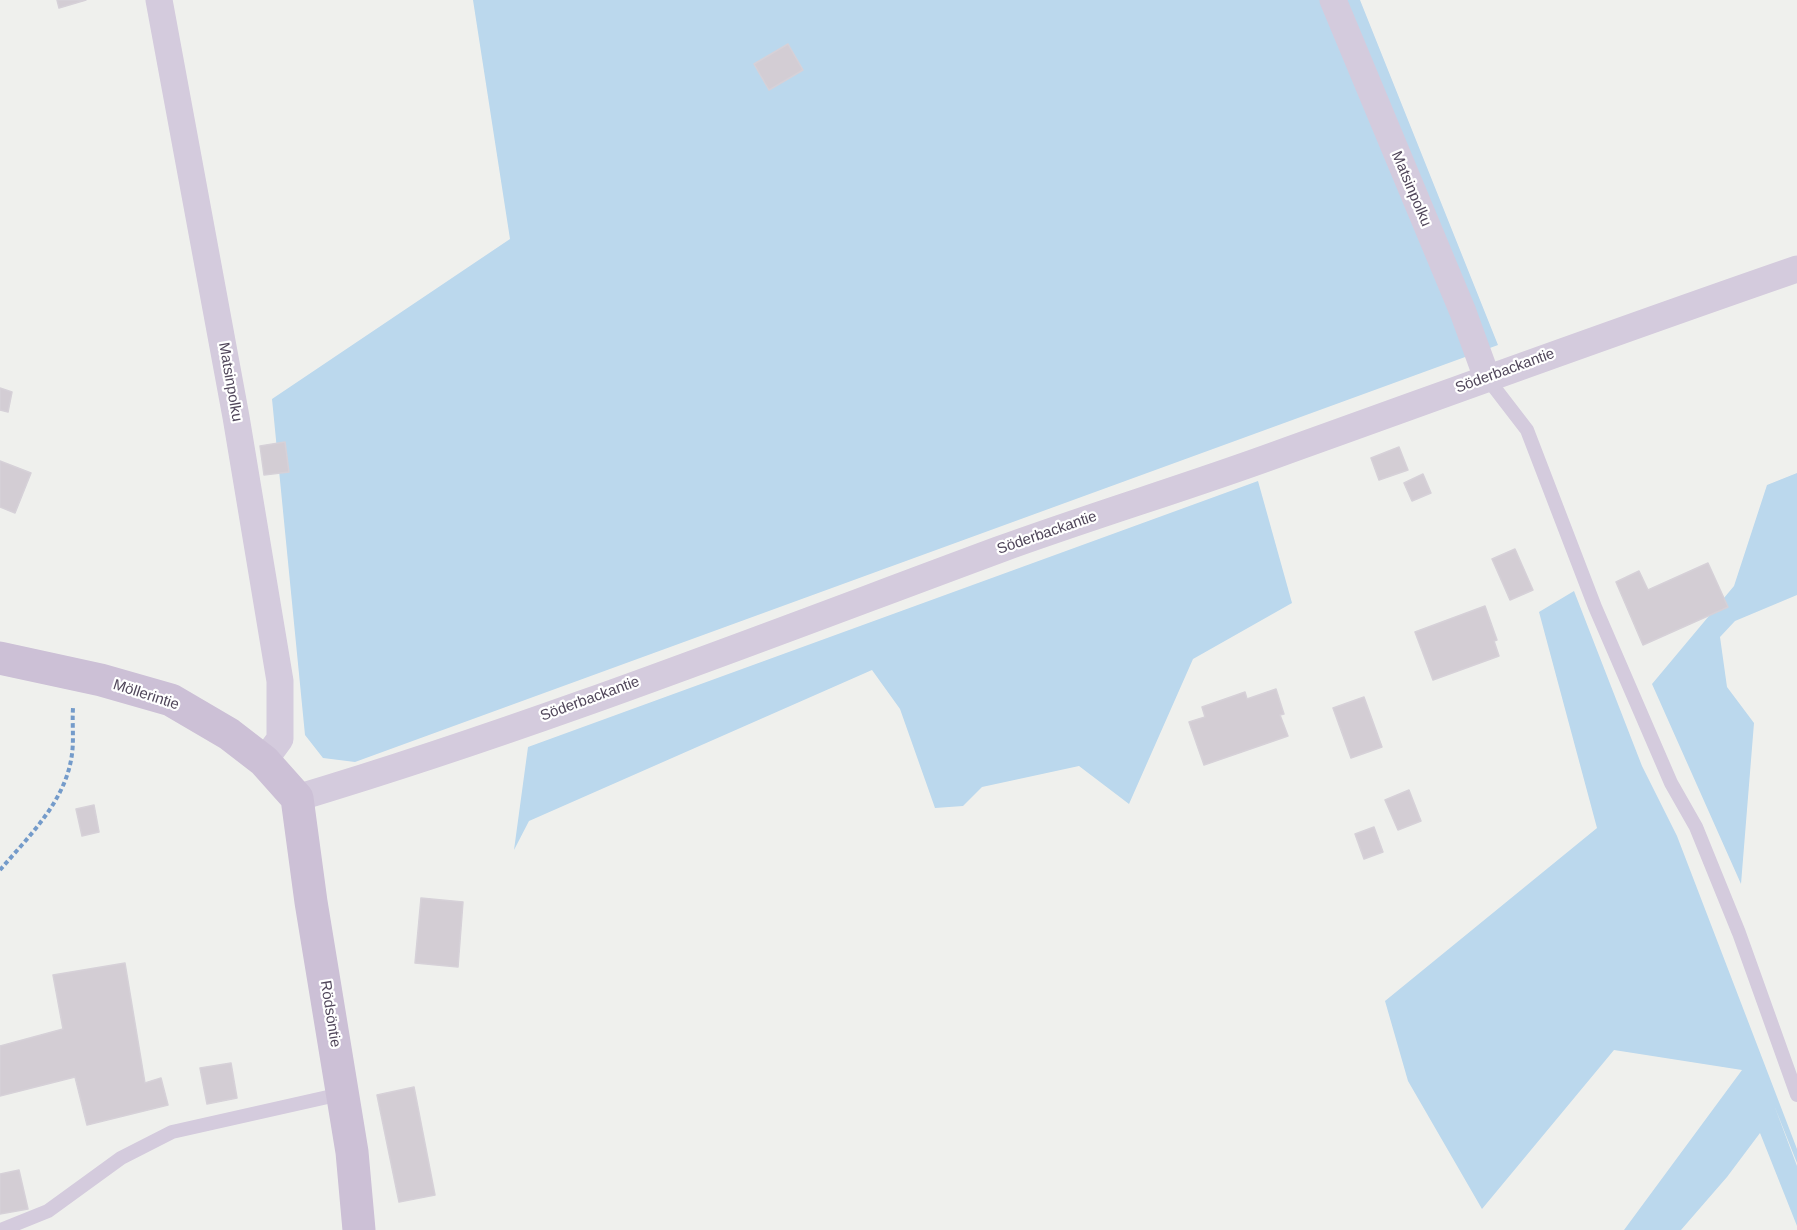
<!DOCTYPE html>
<meta charset="utf-8">
<style>
body{margin:0}
canvas{display:block;background:#eff0ed}
</style>
<canvas width="1797" height="1230"></canvas>
<script>
const ctx = document.querySelector('canvas').getContext('2d');
ctx.lineJoin = 'round';
function fillPath(path, color) {
  ctx.fillStyle = color;
  ctx.fill(path, 'evenodd');
}
function trace(path, color, width, dash) {
  ctx.strokeStyle = color;
  ctx.lineWidth = width;
  ctx.lineCap = dash ? 'butt' : 'round';
  ctx.setLineDash(dash || []);
  ctx.stroke(path);
}
function label(font, color, halo, rows, align = 'center') {
  ctx.font = font + ' Arial,sans-serif';
  ctx.lineWidth = 4.5;
  ctx.setLineDash([]);
  ctx.textBaseline = 'middle';
  ctx.strokeStyle = halo;
  ctx.fillStyle = color;
  for (const [text, x, y, turn = 0] of rows) {
    ctx.save();
    ctx.translate(x, y);
    ctx.rotate((+turn || 0) * Math.PI / 180);
    ctx.textAlign = isNaN(turn) ? turn : align;
    if (halo) ctx.strokeText(text, 0, 0);
    ctx.fillText(text, 0, 0);
    ctx.restore();
  }
}
fillPath(new Path2D(`
 M473,0H1360L1498,345L355,762L323,758L305,735L272,399L510,239Z
 M1797,473V595L1735,621L1720,637L1727,687L1754,723L1741,884L1652,684L1734,586L1767,485Z
 M1258,481L1292,603L1193,659L1129,804L1079,766L982,787L963,806L935,808L900,709L872,670L529,821L514,850L528,747Z
 M1574,591L1642,766L1677,836L1797,1149V1163L1774,1105L1797,1166V1226L1760,1133L1727,1177L1681,1230H1624L1742,1070L1614,1050L1482,1209L1408,1081L1385,1001L1597,828L1539,612Z`), '#bbd8ed');
const building = new Path2D(`
 M57,0H86L59,8Z
 M788,44L803,70L769,90L754,64Z
 M0,388L12,392L8,412L0,410Z
 M285,442L289,472L264,475L260,446Z
 M1399,447L1408,470L1379,480L1371,458Z
 M0,461L31,473L15,513L0,507Z
 M1423,474L1431,493L1412,501L1404,483Z
 M1515,549L1533,590L1510,600L1492,559Z
 M1708,563L1728,607L1643,645L1616,582L1639,571L1648,590Z
 M1485,606L1497,640L1494,641L1499,656L1433,680L1415,632Z
 M1276,689L1284,714L1280,715L1288,736L1204,765L1189,722L1205,717L1202,707L1245,692L1247,699Z
 M1364,697L1382,747L1351,758L1333,708Z
 M1409,790L1421,821L1398,830L1385,800Z
 M94,805L99,832L82,836L76,809Z
 M1374,827L1383,852L1364,859L1355,834Z
 M421,898L463,902L458,967L415,963Z
 M125,963L145,1083L161,1078L168,1105L87,1125L75,1077L0,1096V1046L63,1029L53,975Z
 M231,1063L237,1098L207,1104L200,1068Z
 M414,1087L435,1195L399,1202L377,1095Z
 M19,1170L28,1209L0,1214V1174Z`);
fillPath(building, '#d3cdd4');
trace(building, '#d6d1d8', 1.5);
trace(new Path2D(`
 M0,870C29,836 66,801 72,754C74,739 72,723 73,708`), '#749bca', 4, [4.5, 3]);
trace(new Path2D(`
 M1487,378L1527,430L1595,607L1671,783L1696,827L1739,933L1797,1095
 M1,1230L48,1211L121,1158L172,1132L341,1094`), '#d4cbdd', 14);
trace(new Path2D(`
 M159,0L236,417L280,681V739L264,761
 M1333,0L1463,312L1487,378
 M297,798C534,727 766,636 998,550C1091,516 1185,488 1278,454C1451,392 1623,329 1797,269`), '#d4cbdd', 27);
trace(new Path2D(`
 M0,658L101,680L171,700L229,734L264,761L297,798L311,902L352,1152L359,1230`), '#ccc0d6', 33);
label('15px', '#50465a', '#fff', [
 ["Matsinpolku",1411,189,67],
 ["Söderbackantie",1505,371,-20],
 ["Matsinpolku",230,382,80],
 ["Söderbackantie",1047,533,-19],
 ["Möllerintie",146,695,18],
 ["Söderbackantie",590,699,-20],
 ["Rödsöntie",330,1014,81]
]);
</script>
